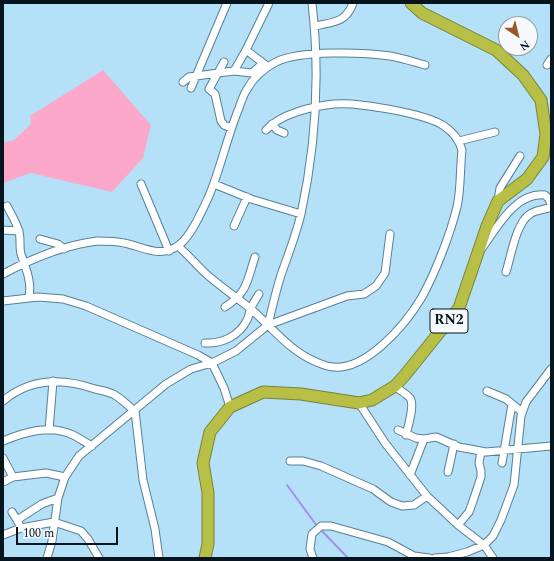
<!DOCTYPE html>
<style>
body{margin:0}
#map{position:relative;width:554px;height:561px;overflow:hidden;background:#b4e0f8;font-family:Spectral,serif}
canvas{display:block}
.frame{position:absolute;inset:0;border:4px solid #05141d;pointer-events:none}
.north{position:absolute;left:498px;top:16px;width:40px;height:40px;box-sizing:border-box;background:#f6fafd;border:1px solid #969ea3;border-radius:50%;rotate:145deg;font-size:11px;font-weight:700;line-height:16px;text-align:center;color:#05141d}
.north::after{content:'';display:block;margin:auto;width:14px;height:18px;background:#9a5728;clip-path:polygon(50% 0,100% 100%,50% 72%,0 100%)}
.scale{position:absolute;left:16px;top:527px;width:102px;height:18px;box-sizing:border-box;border:2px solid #05141d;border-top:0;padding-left:5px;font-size:12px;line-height:14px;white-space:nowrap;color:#05141d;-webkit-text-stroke:3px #f6fafd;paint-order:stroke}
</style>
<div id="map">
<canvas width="554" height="561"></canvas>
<div class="frame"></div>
<div class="north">N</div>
<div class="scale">100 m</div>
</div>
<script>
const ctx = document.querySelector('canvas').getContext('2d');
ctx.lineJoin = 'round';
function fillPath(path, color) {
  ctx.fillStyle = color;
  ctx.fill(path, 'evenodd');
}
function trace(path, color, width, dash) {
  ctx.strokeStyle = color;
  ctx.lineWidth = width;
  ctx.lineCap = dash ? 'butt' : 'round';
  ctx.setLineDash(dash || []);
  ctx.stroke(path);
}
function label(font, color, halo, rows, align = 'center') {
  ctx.font = font + ' Spectral,serif';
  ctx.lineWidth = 3;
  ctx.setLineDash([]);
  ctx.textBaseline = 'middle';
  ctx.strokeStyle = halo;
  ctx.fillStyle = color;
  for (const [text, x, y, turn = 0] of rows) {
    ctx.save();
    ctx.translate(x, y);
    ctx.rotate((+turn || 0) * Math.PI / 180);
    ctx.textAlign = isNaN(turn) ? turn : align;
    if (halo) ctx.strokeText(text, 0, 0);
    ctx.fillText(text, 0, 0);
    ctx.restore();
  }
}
fillPath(new Path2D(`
 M103,70L151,125L143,158L112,192L31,173L3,183V143L14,140L31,124L30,116Z`), '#fca8cb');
trace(new Path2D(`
 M287,485L317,526
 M320,529L348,558`), '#a490eb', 2);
const minor = new Path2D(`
 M315,26C333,22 346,23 353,3
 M246,50L267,66
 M224,62L209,89L215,94L221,121L224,125L231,128
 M547,65L551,59
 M234,71L246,50L269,3
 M183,82L189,77L218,73L234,71L252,73L263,63
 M191,88L227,3
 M272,124L277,130L284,133
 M459,141L495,132
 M141,184L169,251
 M214,184L251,199L301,214
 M498,201L500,188L520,156
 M7,206C11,214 17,223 19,232C21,239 19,247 21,254C26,269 32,282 29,297
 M234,226L247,197
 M3,230L19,231
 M40,239L58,244L64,249
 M178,246C187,254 195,263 204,272C218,285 235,296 251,309C276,331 293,356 327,366C363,376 406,324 422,297C436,271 450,235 457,207C461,190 460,167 462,150C459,139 453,132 444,126C425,113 356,102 334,104C313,106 280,114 266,130
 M482,248C497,228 515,192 545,195L549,199L551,205
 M506,272C511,256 516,223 530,214C536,210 544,210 551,207
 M3,274C31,259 65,245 97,241C105,241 116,241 124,243C144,247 160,259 179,245C191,236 202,211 209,196C221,167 227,137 239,108C241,102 243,96 246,91C253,78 264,68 276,62C300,50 363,52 390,56C402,58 414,62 425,65
 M3,301L38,297L63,299L86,306L198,355L212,363L224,388L230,407
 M225,307C248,292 247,281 255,257
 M268,325C272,308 276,291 281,275C288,255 296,235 301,214C316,145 320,73 312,3
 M205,343C222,344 239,336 247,320C249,317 249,312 251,308C253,303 256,299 259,294
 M395,386C399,390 407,394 410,398C415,405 408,426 406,435
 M487,391L506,399L522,412
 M3,401C30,378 63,378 95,389C101,390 108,392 113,394C121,398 128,406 135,411L143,480L155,529L159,558
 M359,403L385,443L427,496L458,525L484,545L493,558
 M49,430L53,381
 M398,430L416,438L424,439L436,437L459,447L486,452L551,446
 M3,441C25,432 50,424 73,435C79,438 85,442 92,446
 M3,458L13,477
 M290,461H303L321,466L373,489L391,502L402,506L414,505L427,496
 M502,463L512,404
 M448,472L454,444
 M410,475L424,439
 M3,482L13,477L46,473L65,477
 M12,512L17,520
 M458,525L469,512L473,501L481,477V471L479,463L481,451
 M21,528L17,520L42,504L58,498
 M3,535L21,528L54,522L81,531L88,539L99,558
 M47,558L52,541L58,498L65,477L79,456L166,384L191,369L212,363L236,351L268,325L347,296L364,294L376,286L385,273L390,234
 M313,558L310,549L312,534L321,526H331L388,542L414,556L429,558
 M435,558L448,557L467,552L484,545L493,536L501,520L514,485L521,416L526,402L551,369`);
const highway = new Path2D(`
 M205,558L208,544V493L203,463L210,432L230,407L263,392L301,394L359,403L372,400L395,386L405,375L459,308L487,226L498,201L527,179L543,157L546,134L541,100L523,75L496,50L422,13L411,3`);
trace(minor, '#577f95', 9);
trace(highway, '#798338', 13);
trace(minor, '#fff', 7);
trace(highway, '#b7bf47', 11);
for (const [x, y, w] of [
 [449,321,38]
]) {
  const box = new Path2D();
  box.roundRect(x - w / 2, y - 12, w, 24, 3);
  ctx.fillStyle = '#f6fafd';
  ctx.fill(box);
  trace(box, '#05141d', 1);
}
label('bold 14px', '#05141d', null, [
 ["RN2",449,321]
]);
</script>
